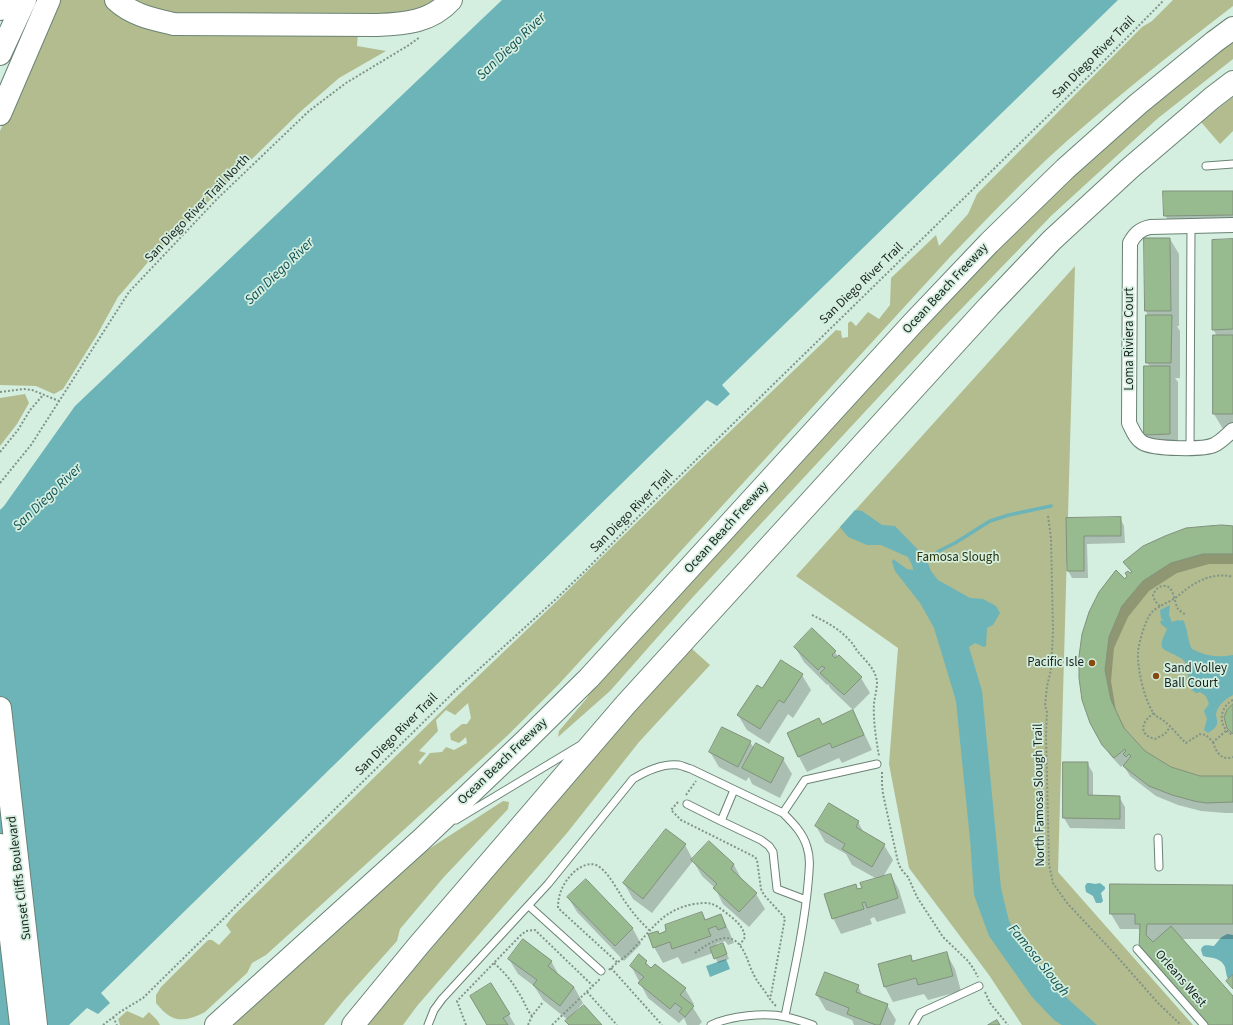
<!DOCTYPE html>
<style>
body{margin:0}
canvas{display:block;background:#d4eedf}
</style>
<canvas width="1233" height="1025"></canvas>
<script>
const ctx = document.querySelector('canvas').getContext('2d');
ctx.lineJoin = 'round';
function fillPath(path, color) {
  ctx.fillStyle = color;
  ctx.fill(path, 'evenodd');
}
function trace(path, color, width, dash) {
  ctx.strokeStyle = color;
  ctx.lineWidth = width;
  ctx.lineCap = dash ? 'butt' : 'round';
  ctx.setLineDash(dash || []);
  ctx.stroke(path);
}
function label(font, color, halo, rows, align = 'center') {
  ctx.font = font + ' "Source Sans 3",sans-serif';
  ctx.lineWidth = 3.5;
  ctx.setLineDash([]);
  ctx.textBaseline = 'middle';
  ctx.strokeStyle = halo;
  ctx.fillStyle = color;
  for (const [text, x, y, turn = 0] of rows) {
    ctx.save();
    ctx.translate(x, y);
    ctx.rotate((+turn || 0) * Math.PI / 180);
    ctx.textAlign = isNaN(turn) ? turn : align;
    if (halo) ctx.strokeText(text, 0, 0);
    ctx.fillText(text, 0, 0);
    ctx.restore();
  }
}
fillPath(new Path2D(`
 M59,0H108L123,14L358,31L357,46L386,51L339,78L300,112L155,254L118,297L97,335L63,389L54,394L36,386L0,385V131Z
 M129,0H437L422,10L399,15L170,18Z
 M1173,0H1233V6C1169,55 1106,105 1046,160C1013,191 982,224 950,257L559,684L507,736L266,955L252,963L247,973L205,1012C183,1023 172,1023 156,1003V995L161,987L208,940H212L219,945L231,932L226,925L233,916L452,701L557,601L695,465L836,330L841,331L842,338L848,337V323L851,321L856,326L868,312L879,319L890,305L891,278L936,235L939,246L968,214L977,194L1142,27L1152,21ZM468,703L471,718L467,724H462L450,734L451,740L459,743L466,737L467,743L454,750L446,747L442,752L430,753L420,765L418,762L426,753L419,751L438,731L436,720L446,710L455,715Z
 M1233,41V59L1157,119L1051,216L938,333L692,598L610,691L558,737L559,731L587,698L594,685L1029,214L1193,71Z
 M1233,97V131L1220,144L1201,122Z
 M1075,266L1058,872L1193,1025H1022L989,975L909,868L889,764L898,648L796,576Z
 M25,394L29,403L17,424L0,446V398Z
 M1203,554H1233V776H1200L1171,767L1145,751L1124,728L1111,700L1105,670L1109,637L1122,606L1143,581L1171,563Z
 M691,648L710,665L639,742L567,833L417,1006L403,1025H364L625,722Z
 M503,801L509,802L508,809L443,878L400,929L397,941L345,999L324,1025H228L415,858Z
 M127,1011L143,1018L149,1012L157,1020L160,1025H120L118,1019Z`), '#b2bc8f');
fillPath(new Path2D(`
 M502,0H1118L722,385L730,394L717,406L707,400L101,993L110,1003L98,1014L87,1008L69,1025H0V510L4,506L75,406Z
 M855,510L862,511L882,525L895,526L926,558L931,571L938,580L970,598L983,599L996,606L1000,613L993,625L987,628L986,646L984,647L975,643L969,647L982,691L1001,888L1009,921L1019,939L1040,967L1069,1000L1097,1025H1062L1054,1020L1032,997L989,936L974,895L970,839L962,761L956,701L934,628L920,603L895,571L892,562L893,559L907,569L913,570C913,565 910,562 908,557L881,545H867L848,537L840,527Z
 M1170,605L1169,615L1172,622L1178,620L1180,621L1183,620C1188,628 1187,640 1192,649C1205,656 1219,658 1233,655V695C1225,699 1218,705 1216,714C1216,717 1218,721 1217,724C1216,728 1211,731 1208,733L1204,730L1207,719L1204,711L1209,704L1206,696L1200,692L1196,693C1181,682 1194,674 1185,662C1180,655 1164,652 1162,647C1160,641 1165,635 1167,629L1161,624L1160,621L1164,620L1161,619L1160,610Z
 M1087,883H1090L1095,884L1100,883L1105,887V889L1101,893L1103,901L1101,903H1096L1093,896L1086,892L1085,886Z
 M1228,934L1233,935V975L1228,979C1226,975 1226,971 1225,967C1221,957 1210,958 1203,956L1201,950C1203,943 1208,946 1214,946C1219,940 1221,936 1228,934Z
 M726,959L730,969L710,977L706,966Z`), '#6db4b9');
fillPath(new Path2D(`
 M1233,192V230L1174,231L1165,215Z
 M1170,239L1179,254V326H1177L1180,331V378H1175L1178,382V450H1154L1145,435L1150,367L1147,362L1148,316L1146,311Z
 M1233,240V429H1223L1214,414L1217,336L1213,329Z
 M1120,518L1124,526L1125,543L1087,544L1088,578H1072L1068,571L1067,519Z
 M1233,527V564H1209L1177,573L1149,591L1128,617L1114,648L1111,681L1116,711L1126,731L1144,751L1170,768L1200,777H1233V813H1225L1201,811L1178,805L1156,796L1130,776L1123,765L1121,767L1110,755L1091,723L1083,699L1125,580L1132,573L1125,562Z
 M795,647L835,652L838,657L861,678L870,693L853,710L830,688L828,684L827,685L804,662Z
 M802,675L811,690L793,718L788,714L769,744L747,730L738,715L762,690Z
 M853,712L861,727L872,750L842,763L839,758L807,772L799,757L822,725Z
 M750,742L754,748L783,759L792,774L780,798L752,784L749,777L746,781L719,767L710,752Z
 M1064,763H1087L1093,773V796L1119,797L1125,807V829L1070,828L1064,818Z
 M858,822L864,833L884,845L893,860L883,877L891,875L899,890L906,913L877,922L874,917L870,919L872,924L841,934L833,918L855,885L858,890L863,888L877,879L852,865L846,854L825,842L816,826Z
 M709,843L734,865L742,880L756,894L765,909L749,927L723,904L715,888L702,876L693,861L652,913L633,899L624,883L685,845L693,860Z
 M586,880L633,929L641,944L624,961L577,912L568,897Z
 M1111,885L1233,886V939H1182L1233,998V1025L1141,933L1139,929H1120L1111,914Z
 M701,913L706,921L721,916L729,931L734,943L728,945L725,941L716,944L717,946L723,944L729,959L718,963L713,953L682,964L678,957L663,963L654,947L659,935Z
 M946,953L955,969L961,991L928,1000L924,994L893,1002L885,987L910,956L914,962Z
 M509,959L551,961L560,977L574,987L583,1003L574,1013L600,1025H569L567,1021L568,1020L543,1000L534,986L518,974Z
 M646,962L651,970L685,989L694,1004L692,1006L702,1022L699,1025H687L684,1018L679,1023L648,998L631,966Z
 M491,985L515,1025H488Z
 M858,986L863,996L887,1005L896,1020L894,1025H854L852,1020L826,1010L817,995Z`), '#0003');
trace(new Path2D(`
 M924,563L939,551L955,543L990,521L1009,515L1051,506`), '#6db4b9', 3.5);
const building = new Path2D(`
 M1163,191H1233V215L1164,216Z
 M1144,238H1170L1171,311H1145Z
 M1233,239V329L1212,330V240Z
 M1146,315H1172L1171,363H1146Z
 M1213,335H1233V414H1213Z
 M1144,366H1170V434L1144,435Z
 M1121,517V536H1084V571H1067L1066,518Z
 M1222,525L1233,526V554H1203L1171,563L1143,581L1122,606L1109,637L1105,670L1111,700L1124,728L1145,751L1171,767L1200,776H1233V802L1206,803L1194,801L1172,795L1149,786L1123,766L1131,756L1129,754L1126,757L1123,754L1126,751L1125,749L1114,758L1102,745L1090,723L1082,700L1079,678V656L1082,634L1089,612L1099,592L1116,570L1125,579L1127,576L1125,573L1128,571L1130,573L1132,572L1123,562L1143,546L1165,536L1186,528L1208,526Z
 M812,628L836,651L832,655L835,658L839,655L862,677L844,695L820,673L825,668L822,666L818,670L794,647Z
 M781,660L803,674L784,703L779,700L760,729L737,715L757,685L762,688Z
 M1233,704V734L1227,728L1224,717L1227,710Z
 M853,710L864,735L832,748L830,743L798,757L787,733L819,718L822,724Z
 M722,727L751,741L738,767L709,752Z
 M756,743L784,758L771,783L742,768Z
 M1063,762H1088V795L1120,796V819L1063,818Z
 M829,803L859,821L856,827L885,844L872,867L842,849L845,844L815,826Z
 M666,829L686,844L643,899L623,883Z
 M709,841L734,864L731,869L757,893L739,912L713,888L717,884L691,860Z
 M891,874L898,898L867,908L865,902L862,903L864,909L832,919L824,894L856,884L857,889L862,888L860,883Z
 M586,879L633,928L615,946L567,897Z
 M1110,884L1233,885V924H1147L1146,935L1153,942L1171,926L1233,996V1025H1206L1139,949L1140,924H1135V914H1110Z
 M702,912L705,920L721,914L726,927L718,930L716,926L708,929L711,936L672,949L670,942L653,948L648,934L658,931L659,934L666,931L665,925Z
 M523,939L552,961L548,966L574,987L560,1006L533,985L537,980L508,959Z
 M723,943L727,954L714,959L710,948Z
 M947,952L953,976L918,985L916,978L884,987L878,964L911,955L912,961Z
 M639,954L647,961L645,963L651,968L655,964L686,988L680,995L694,1006L685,1017L679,1012L682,1008L675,1003L670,1009L638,983L644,977L630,966Z
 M825,972L859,985L856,992L888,1004L880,1025H876L847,1014L849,1008L816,995Z
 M1233,975V989L1226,981Z
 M491,983L510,1014L503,1018L508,1025H487L470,996Z
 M584,1005L602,1025H569L565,1021Z
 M997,1020L1000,1025H988Z`);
fillPath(building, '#97ba8e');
trace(building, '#81917d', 1);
const lane = new Path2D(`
 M1206,166L1233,164
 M1190,448L1191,226
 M734,790L721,821L761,840L769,846L773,852L777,889L806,900
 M687,804L721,821
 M783,813L805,780L877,764
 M456,820L579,746
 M1158,838L1159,867
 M529,906L601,971
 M1137,949L1204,1025
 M428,1025L434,1010L442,999L548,884L633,779C646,771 662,763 679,765C683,766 687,768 691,769L783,813C793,823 803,833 807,847C811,859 809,871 808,884C804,928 794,972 785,1016
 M711,1025C730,1016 765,1012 786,1017C795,1019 804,1022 813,1025
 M913,1025L920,1013L979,986`);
const street = new Path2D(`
 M1233,225L1150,227C1140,229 1135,234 1130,243L1129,423C1133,431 1136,439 1143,443C1154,449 1203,450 1214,445C1221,442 1227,435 1233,430`);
const primary = new Path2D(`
 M116,0C132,15 153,19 174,24L377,25C405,24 431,22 451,0
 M0,9L5,7L13,0
 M0,54L25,0
 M0,114L49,0
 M0,708L36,1025
 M0,845L21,1025`);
const highway = new Path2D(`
 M216,1025L421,840L524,742L589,678L913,323L989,243L1065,169L1138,104L1214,42L1233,28
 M353,1025L418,946L626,704L989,306L1052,240L1129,169L1212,98L1233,82`);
trace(lane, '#6b8375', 9);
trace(street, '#6b8375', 16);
trace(primary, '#6b8375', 24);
trace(highway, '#6b8375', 24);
trace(new Path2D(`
 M0,392L24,389L32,390L59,401
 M0,452L18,430L30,410L44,394
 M0,483L31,445L129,292L217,199L309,111L346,83L409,45L420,37
 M1048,516L1051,538L1053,631L1051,670L1047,686L1045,706L1047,712L1046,736L1049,864L1053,883L1067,903L1113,952L1158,1003L1181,1025
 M1160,606L1155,601L1153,595C1155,591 1158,586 1163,586C1174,584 1174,602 1178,609C1180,611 1183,613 1186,615
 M812,615C826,622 840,629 850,641C854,644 855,649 859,653C866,661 876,670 877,682C877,689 875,696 874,703C873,720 876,739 879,756
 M1233,700C1218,708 1218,728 1233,735
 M1154,713C1142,721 1137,734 1155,739L1165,734L1170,727
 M1226,731L1213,742L1206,735L1200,734L1186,743C1178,736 1172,727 1164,721C1162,719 1159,718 1156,716C1145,705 1137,668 1138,652C1139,642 1145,620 1152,612C1160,605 1170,602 1178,596C1193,583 1212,571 1233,577
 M1213,742C1216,752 1221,761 1233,757
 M882,772V784L883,794L898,862L901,869L908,877L917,897L943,937L968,961L973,968L978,977
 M686,795L696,781
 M678,802L671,810L681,820L755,857L757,860L761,889L764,895L785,918L771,995L769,998
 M695,953C712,941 732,927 744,952C748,959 750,968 754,975C757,982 762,987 766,993C769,998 772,1002 776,1006
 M617,962L558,908C558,894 563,883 573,873C579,867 590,861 598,866C611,874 619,895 629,907C635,916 642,923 649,930
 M494,963C504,972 512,981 518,992C524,1000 526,1009 532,1016L543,1002
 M611,968L662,1025
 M609,970C617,962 626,957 634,948C654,927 663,910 694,904C709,902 712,902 725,912C734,919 743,925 745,937L740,945
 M587,992L617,1025
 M985,992L990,1003L1008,1025
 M113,1017L117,1025
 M103,1025L120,1012L143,998L455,691L556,599L586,570L650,505L1098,67L1164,0
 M466,1025L457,1001L521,935L526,931L535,930L593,986
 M528,1025L532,1016
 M552,1025L600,979`), '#819489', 2, [2, 2]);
trace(lane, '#fff', 7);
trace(street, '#fff', 14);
trace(primary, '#fff', 22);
trace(highway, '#fff', 22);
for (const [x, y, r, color] of [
 [1092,663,4,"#88490e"],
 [1156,676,4,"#88490e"]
]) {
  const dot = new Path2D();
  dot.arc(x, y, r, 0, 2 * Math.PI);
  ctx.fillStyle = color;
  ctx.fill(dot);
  trace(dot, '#d4eedf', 1.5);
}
label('13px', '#19221d', '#d4eedf', [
 ["San Diego River Trail",1094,58,-45],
 ["San Diego River Trail North",198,209,-46],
 ["San Diego River Trail",862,284,-44],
 ["Ocean Beach Freeway",946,289,-47],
 ["Loma Riviera Court",1130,339,-90],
 ["San Diego River Trail",632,512,-45],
 ["Ocean Beach Freeway",727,528,-48],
 ["San Diego River Trail",397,735,-45],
 ["Ocean Beach Freeway",503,762,-44],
 ["North Famosa Slough Trail",1040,795,-91],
 ["Sunset Cliffs Boulevard",20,878,-97],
 ["Orleans West",1180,979,49]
]);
label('13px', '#2a3007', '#d4eedf', [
 ["Famosa Slough",958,558]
]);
label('13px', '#19221d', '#d4eedf', [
 ["Pacific Isle",1084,663],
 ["Sand Volley",1164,669,"left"],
 ["Ball Court",1164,684,"left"]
], 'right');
label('italic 14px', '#0f4f53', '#d4eedf', [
 ["San Diego River",512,47,-44],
 ["San Diego River",280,272,-44],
 ["San Diego River",48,498,-44],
 ["Famosa Slough",1038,961,51]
]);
</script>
